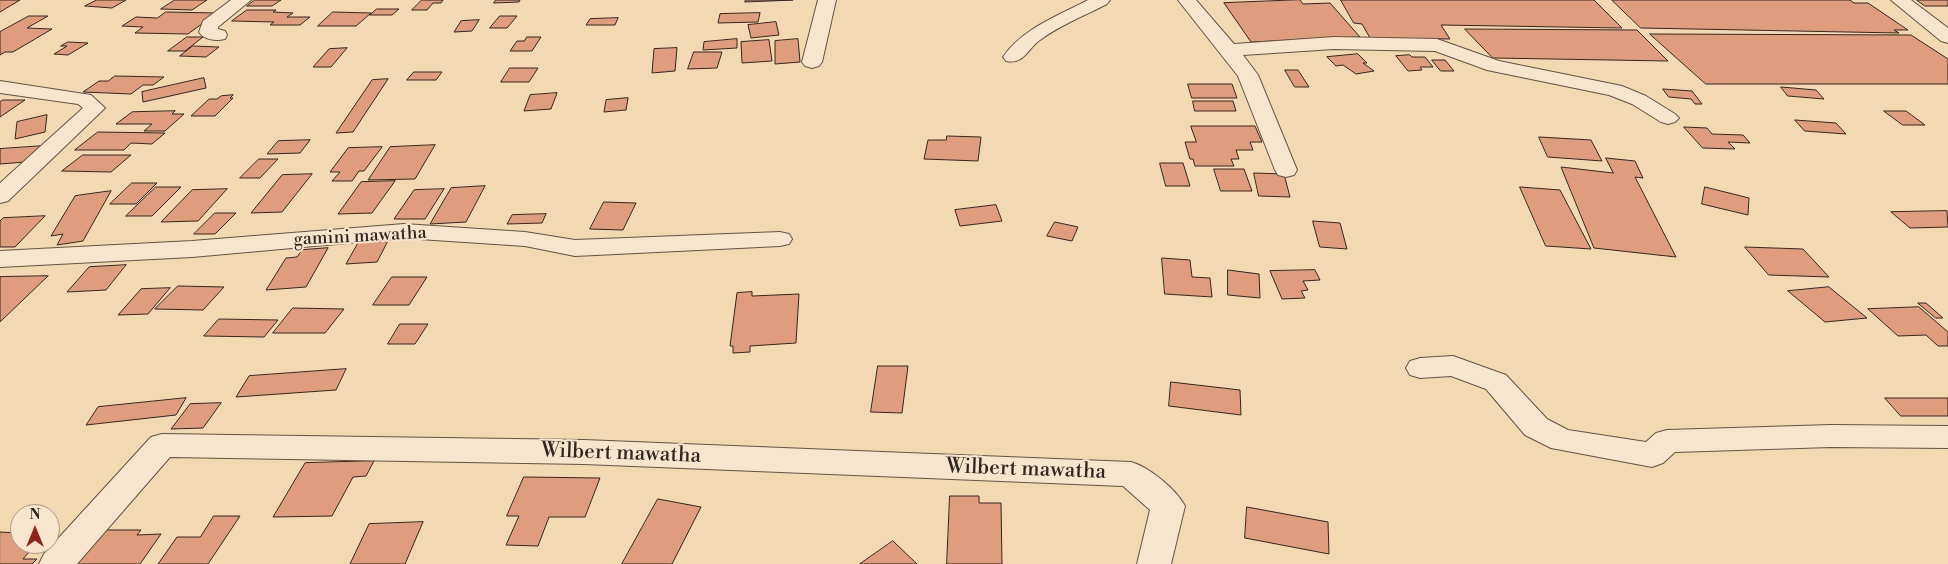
<!DOCTYPE html>
<style>
body{margin:0}
#map{position:relative;width:1948px;height:564px;overflow:hidden;background:#f3d9b2;font-family:"Libre Bodoni",serif}
canvas{display:block}
.north{position:absolute;left:10px;top:504px;width:50px;height:50px;box-sizing:border-box;background:#f7e6cd;border:1px solid #a89988;border-radius:50%;rotate:0deg;font-size:14px;font-weight:700;line-height:20px;text-align:center;color:#322621}
.north::after{content:'';display:block;margin:auto;width:18px;height:22px;background:#8f2418;clip-path:polygon(50% 0,100% 100%,50% 72%,0 100%)}
</style>
<div id="map">
<canvas width="1948" height="564"></canvas>
<div class="north">N</div>
</div>
<script>
const ctx = document.querySelector('canvas').getContext('2d');
ctx.lineJoin = 'round';
function fillPath(path, color) {
  ctx.fillStyle = color;
  ctx.fill(path, 'evenodd');
}
function trace(path, color, width, dash) {
  ctx.strokeStyle = color;
  ctx.lineWidth = width;
  ctx.lineCap = dash ? 'butt' : 'round';
  ctx.setLineDash(dash || []);
  ctx.stroke(path);
}
function label(font, color, halo, rows, align = 'center') {
  ctx.font = font + ' "Libre Bodoni",serif';
  ctx.lineWidth = 4;
  ctx.setLineDash([]);
  ctx.textBaseline = 'middle';
  ctx.strokeStyle = halo;
  ctx.fillStyle = color;
  for (const [text, x, y, turn = 0] of rows) {
    ctx.save();
    ctx.translate(x, y);
    ctx.rotate((+turn || 0) * Math.PI / 180);
    ctx.textAlign = isNaN(turn) ? turn : align;
    if (halo) ctx.strokeText(text, 0, 0);
    ctx.fillText(text, 0, 0);
    ctx.restore();
  }
}
const building = new Path2D(`
 M0,0H20L0,12Z
 M97,0H126L112,8L85,6Z
 M175,0H207L192,10L161,9Z
 M255,0H281L272,6H247Z
 M422,0H443L441,3H433L427,10H412Z
 M496,0H520L519,2L494,3Z
 M746,0H793L745,2Z
 M1300,0L1303,4L1330,3L1360,37L1251,42L1224,3Z
 M1341,0H1594L1622,28L1441,25L1450,39L1370,38L1362,24L1354,23Z
 M1612,0H1850L1854,3H1868L1908,30H1894L1899,33L1641,28Z
 M1917,0H1948V6H1925Z
 M377,9H399L392,15H370Z
 M247,10H276L273,12L293,13L287,17H310L300,25H270L274,22L232,21Z
 M166,12L217,13L188,34L135,33L143,27L122,26L136,17L157,18Z
 M333,12L371,13L356,26H318Z
 M760,13L758,22L718,23L720,14Z
 M29,16H48L27,28L52,29L13,52H5L0,55V32Z
 M500,16H517L507,28H490Z
 M618,18L615,25H586L590,19Z
 M479,20L472,31L454,32L461,21Z
 M776,22L779,35L751,38L748,25Z
 M1465,29L1637,30L1668,61L1493,58Z
 M1650,34L1911,35L1948,59V84H1706Z
 M187,37H203L185,51H168Z
 M527,37H541L532,51H510L517,41H524Z
 M737,39V48L703,50L704,42Z
 M798,39L800,62L775,64V41Z
 M769,40L772,61L742,63L741,42Z
 M68,42L88,43L68,55L54,54L67,46H61Z
 M193,46L219,47L206,57L180,56Z
 M347,48L331,67H313L329,49Z
 M677,48L675,71L652,73L654,49Z
 M694,52H722L717,68L688,69Z
 M1358,54L1367,63H1363L1374,71L1356,74L1343,65L1336,66L1327,57Z
 M1410,55L1412,57H1425L1433,67H1420L1422,70L1408,71L1396,56Z
 M1432,60H1445L1454,71H1441Z
 M510,68H538L529,82H501Z
 M1285,70H1298L1309,87H1295Z
 M414,72H442L436,80H407Z
 M115,76L164,77L153,85H143L131,94L83,92L99,81H108Z
 M204,78L206,88L143,102L142,92Z
 M388,79L353,132L336,133L372,80Z
 M1188,84H1232L1237,98H1192Z
 M1781,87L1816,90L1824,99L1788,96Z
 M1663,89L1692,91L1702,104H1695L1691,99L1669,97Z
 M557,93L551,109L524,111L530,95Z
 M233,95L230,98H233L215,116H191L209,99H217L221,96Z
 M628,98L626,110L604,112L606,100Z
 M3,100H25L0,117V102Z
 M1193,101H1233L1236,111H1195Z
 M175,111L172,114H184L165,131H144L152,124H116L132,112Z
 M1884,111H1906L1925,125H1903Z
 M47,115L45,132L15,139L17,122Z
 M1795,120L1836,123L1846,134L1805,131Z
 M1191,126H1255L1262,142H1250L1253,150H1236L1239,159H1231L1234,166H1195L1193,159H1190L1185,142H1196Z
 M1684,127L1707,128L1712,134L1743,135L1750,143L1728,142L1735,149L1703,148Z
 M98,132L165,133L152,144L131,143L124,150H75Z
 M947,136L981,137L978,161L924,159L928,140H946Z
 M1539,137L1591,140L1602,161L1548,157Z
 M310,140L300,153L267,154L278,141Z
 M435,145L415,179L368,180L390,147Z
 M41,146L25,162L0,164V149Z
 M382,147L364,171H359L352,181H332L340,172H330L348,148Z
 M83,155H131L111,172L62,171Z
 M1606,158L1635,161L1643,178L1635,177L1676,257L1594,248L1561,167L1613,173Z
 M259,159H278L260,178H240Z
 M1160,163H1183L1190,186H1166Z
 M1214,169H1244L1252,191H1221Z
 M1254,173L1284,174L1290,197L1259,196Z
 M312,174L282,212L251,213L282,175Z
 M395,181L372,213L338,214L361,182Z
 M132,183H157L136,204H110Z
 M485,186L466,222L430,224L451,188Z
 M156,187H181L152,216H126Z
 M1520,187L1560,190L1591,249L1546,246Z
 M1705,187L1749,198L1748,215L1702,204Z
 M227,189L198,221L161,222L192,190Z
 M444,189L425,219H394L414,190Z
 M111,191L83,241L57,245L63,234L51,236L75,196Z
 M604,202L636,203L623,230L590,229Z
 M996,205L1002,221L960,226L955,210Z
 M1947,211L1948,227L1910,228L1891,212Z
 M215,213H236L215,234H194Z
 M546,214L542,223L507,224L512,215Z
 M45,216L15,247H0V221L3,218Z
 M1313,221L1340,223L1347,249L1320,247Z
 M1055,222L1078,227L1072,241L1047,236Z
 M389,239L377,262L346,264L359,241Z
 M1745,247L1803,249L1829,277L1769,275Z
 M328,248L306,287L266,290L286,258L297,257L302,250Z
 M1162,258L1190,260L1192,277L1210,278L1212,297L1165,294Z
 M126,265L106,290L67,292L89,267Z
 M1228,270L1259,274L1260,298L1228,295Z
 M1315,270L1320,280L1303,281L1308,290L1301,291L1305,298L1282,299L1270,271Z
 M48,276L0,322V277Z
 M392,277H427L409,305H373Z
 M178,286L224,287L203,310L155,309Z
 M1829,287L1867,318L1825,322L1788,291Z
 M170,288L148,314L118,315L141,289Z
 M752,292V296L799,294L796,343L750,346V352L733,353V346H730L737,293Z
 M1918,303H1926L1943,318H1936Z
 M1919,307L1948,332V346H1938L1926,335L1898,336L1868,309Z
 M293,308L344,309L325,333H273Z
 M219,319L278,320L264,337L204,336Z
 M400,324H428L415,344H388Z
 M878,366H908L902,413L871,412Z
 M346,369L336,390L236,397L249,376Z
 M1171,382L1240,390L1241,415L1169,406Z
 M186,398L176,415L86,425L98,407Z
 M1885,398H1948V416H1901Z
 M221,403L203,428L171,429L190,404Z
 M374,461L366,476L353,477L332,516L273,517L305,463Z
 M524,477L600,478L585,517H549L538,546L506,545L519,516H507Z
 M950,496H979V503H1001L1002,564H947Z
 M658,499L701,507L672,564H622Z
 M1247,507L1328,522L1329,554L1245,538Z
 M214,516H240L208,564H158L177,537H200Z
 M423,522L405,564H350L369,524Z
 M98,530H141L137,535L161,534L140,564H72Z
 M0,532L20,533V544H36L23,559H37L32,564H0Z
 M893,541L917,564H860Z`);
fillPath(building, '#df9d7d');
trace(building, '#322621', 1);
const street = new Path2D(`
 M231,0H251L218,27V29L225,31L227,35L225,39C216,41 204,40 199,32L203,21Z
 M818,0H836L822,62L819,66L812,68L805,66L802,62Z
 M1088,0H1110L1107,4C1086,15 1060,25 1040,40C1028,48 1024,65 1006,61L1003,57C1023,28 1058,16 1088,0Z
 M1178,0H1196L1234,44L1334,37L1437,39L1499,61L1622,86L1646,96L1675,114L1679,118L1675,122L1668,124L1661,122L1632,104L1609,95L1487,70L1435,51L1334,49L1243,55L1258,75L1297,170L1294,175L1286,177L1278,175L1275,170L1238,76Z
 M1891,0H1911L1948,28V43L1941,41Z
 M0,81L91,95L105,108L8,201L0,203V183L83,108L78,104L0,93Z
 M404,224L525,232L575,240L780,232L789,234L792,239L789,244L780,246L575,256L525,246L404,238L192,257L0,267V251L192,241Z
 M1453,356L1506,375L1547,419L1568,430L1646,442L1656,433L1667,430L1831,425L1948,426V448L1831,447L1675,452L1663,463L1652,467L1551,448L1525,435L1486,389L1451,376L1420,378L1410,375L1406,368L1410,361L1420,358Z
 M162,434L584,440L1131,462C1149,467 1176,489 1185,506L1171,564H1137L1150,510L1123,486L584,464L170,457L77,564H39L44,554L151,437Z`);
trace(street, '#625345', 2);
fillPath(street, '#f7e6cd');
label('18px', '#322621', '#f7e6cd', [
 ["gamini mawatha",360,237,-3]
]);
label('21px', '#322621', '#f7e6cd', [
 ["Wilbert mawatha",621,454,2],
 ["Wilbert mawatha",1026,470,2]
]);
</script>
